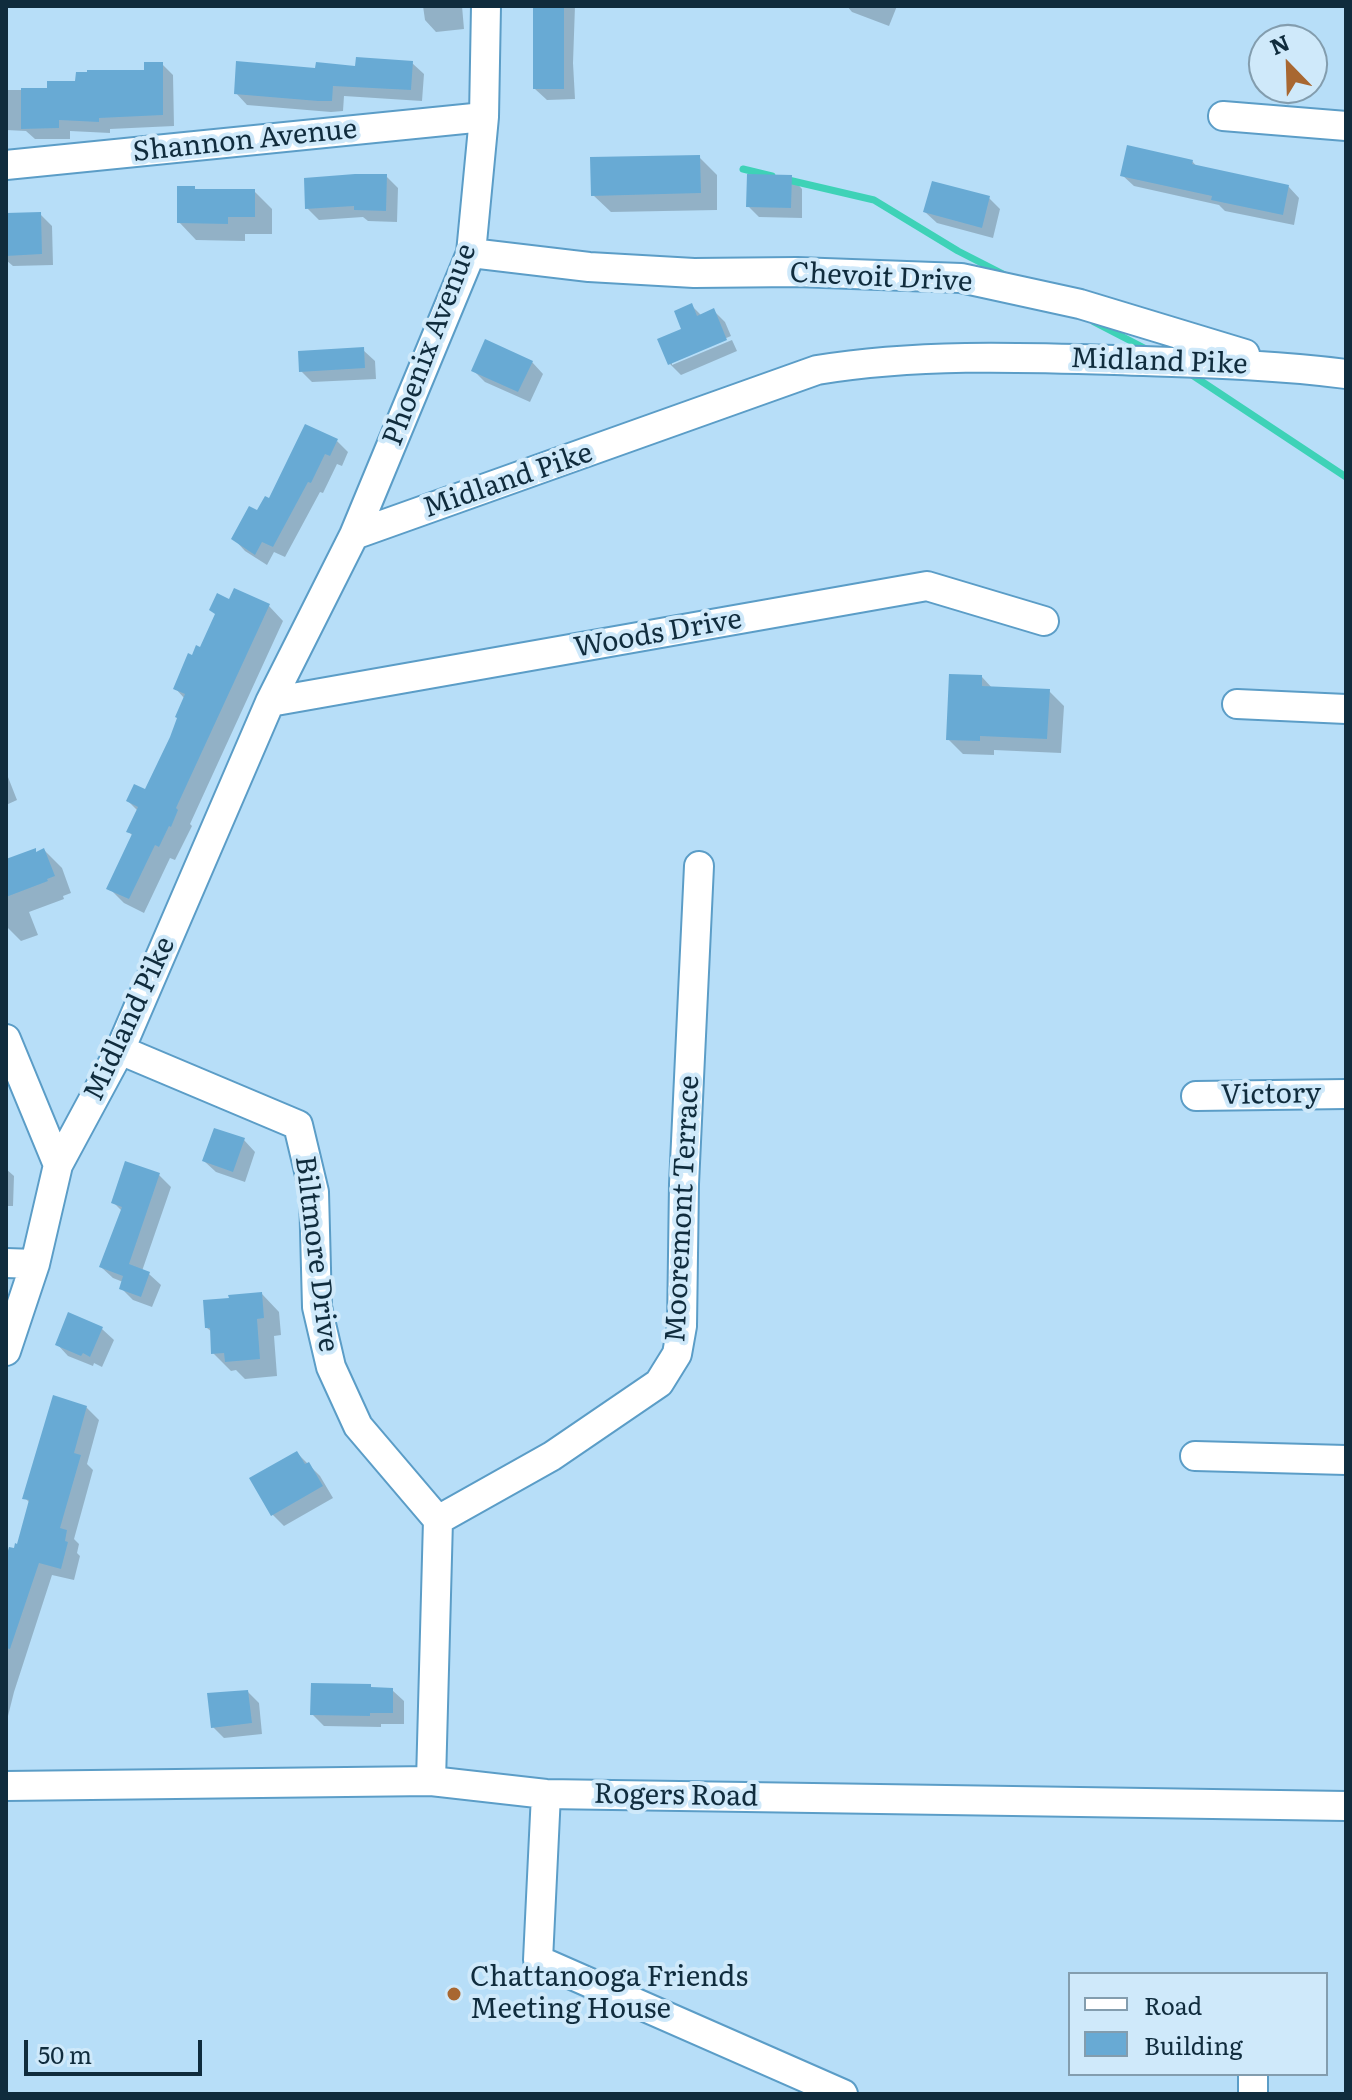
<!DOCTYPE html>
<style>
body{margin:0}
#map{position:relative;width:1352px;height:2100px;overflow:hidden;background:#b7def8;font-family:Literata,serif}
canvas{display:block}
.frame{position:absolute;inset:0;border:8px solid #102c3d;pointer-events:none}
.legend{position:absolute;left:1068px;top:1972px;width:260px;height:104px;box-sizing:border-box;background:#cfe9fa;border:2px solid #839dae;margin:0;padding:10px 14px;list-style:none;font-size:24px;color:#102c3d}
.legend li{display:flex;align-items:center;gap:16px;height:40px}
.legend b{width:40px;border:2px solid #839dae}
.north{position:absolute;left:1248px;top:24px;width:80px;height:80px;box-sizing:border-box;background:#cfe9fa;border:2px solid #839dae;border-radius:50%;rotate:337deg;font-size:22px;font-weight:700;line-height:32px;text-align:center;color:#102c3d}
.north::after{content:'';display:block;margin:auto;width:28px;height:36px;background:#a86731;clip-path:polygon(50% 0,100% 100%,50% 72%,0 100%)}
.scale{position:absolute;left:24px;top:2040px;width:178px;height:36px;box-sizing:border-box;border:4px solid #102c3d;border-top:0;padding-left:10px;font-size:24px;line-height:28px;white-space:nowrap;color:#102c3d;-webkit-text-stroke:6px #cfe9fa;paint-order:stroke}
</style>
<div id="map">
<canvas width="1352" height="2100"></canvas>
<div class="frame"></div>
<ul class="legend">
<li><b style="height:10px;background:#fff"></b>Road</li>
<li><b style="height:22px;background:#68aad4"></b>Building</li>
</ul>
<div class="north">N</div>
<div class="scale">50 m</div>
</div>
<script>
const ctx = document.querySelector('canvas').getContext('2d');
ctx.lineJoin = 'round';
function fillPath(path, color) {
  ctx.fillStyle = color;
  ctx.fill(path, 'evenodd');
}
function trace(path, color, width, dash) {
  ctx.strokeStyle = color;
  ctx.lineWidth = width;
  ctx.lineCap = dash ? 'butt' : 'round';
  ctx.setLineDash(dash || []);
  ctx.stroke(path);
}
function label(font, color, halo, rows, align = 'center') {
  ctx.font = font + ' Literata,serif';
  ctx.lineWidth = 8;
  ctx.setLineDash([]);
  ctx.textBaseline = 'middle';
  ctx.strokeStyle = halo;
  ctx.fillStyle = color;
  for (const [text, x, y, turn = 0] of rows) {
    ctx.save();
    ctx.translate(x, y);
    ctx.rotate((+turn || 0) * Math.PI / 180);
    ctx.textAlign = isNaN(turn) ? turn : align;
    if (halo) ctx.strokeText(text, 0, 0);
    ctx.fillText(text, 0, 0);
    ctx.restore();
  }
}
fillPath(new Path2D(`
 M423,6H462L464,29L436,32L425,20Z
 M535,6H575L573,63L575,99L547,100L535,89Z
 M847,6H897L889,26L852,12Z
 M412,63L424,74L422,101L344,96L343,111L331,112L247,105L236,93L317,70Z
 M162,64L173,75L174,126L110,129V133L70,131V139H35L26,131L6,130V90H49L146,72Z
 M699,157L717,175V210L611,212L593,195Z
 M1192,161L1198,168L1288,186L1299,198L1294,225L1225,211L1219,205L1134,186L1122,175Z
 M386,176L398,188L397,222L368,221L363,217L319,220L307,208Z
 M791,177L802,189V218L759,217L748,206Z
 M197,191H254L272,209V234H245V241L196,240L179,222Z
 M989,198L1000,209L993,238L937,223L925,212Z
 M40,214L52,226L53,265L13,266L6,260V215Z
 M691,305L702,316L714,311L725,322L731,336L672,361V365L732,340L737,351L681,375L670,364Z
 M363,350L375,361L376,379L312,382L301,371Z
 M532,362L543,374L530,402L485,382L473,370Z
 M337,441L348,452L342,466L337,464L323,493L320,492L285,557L274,552L267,565L245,551L234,539L270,501Z
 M230,602L269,606L283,621L190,824L192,826L175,860L170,858L144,913L124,903L109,888L133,836L129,832L138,811L128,801L146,792L171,738L185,699L175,688Z
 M982,677L993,689L1049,691L1064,706L1061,753L994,750V755L963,754L948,739Z
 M6,772L17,800L6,805Z
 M44,850L62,868L71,893L63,896L64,899L29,912L38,935L21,941L6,926V862L35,851L37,853Z
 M244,1140L255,1152L245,1182L216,1172L204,1161Z
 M127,1164L159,1175L171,1187L142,1271L149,1274L161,1285L152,1307L133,1300L121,1288L123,1282L113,1278L101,1267L122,1211L113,1202Z
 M6,1169L14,1176L13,1206H6Z
 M262,1294L279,1312L281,1335L274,1336L277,1376L245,1379L236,1370L231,1371L213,1353L212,1332L207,1328Z
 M102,1329L114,1340L102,1367L94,1363L93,1366L68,1356L57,1344Z
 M86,1407L99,1420L87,1464L93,1470L74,1539L79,1544L77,1553L80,1556L74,1580L52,1575L14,1692L6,1724V1566L19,1547L30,1503L25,1498Z
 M297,1453L320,1476L333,1498L284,1526L272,1514Z
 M373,1689L392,1690L404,1701V1724H381V1727L324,1726L312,1714Z
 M248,1692L259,1703L262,1734L224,1738L213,1727Z`), '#0003');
trace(new Path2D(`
 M743,169L772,176
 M784,179L874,200L958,251L1005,275
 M1094,322L1150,351
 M1189,373L1346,477`), '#3ed2b7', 7);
fillPath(new Path2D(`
 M533,6H564V89H533Z
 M356,57L413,61L411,90L333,86L332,101H318L234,94L236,61L315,68L316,62L355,66Z
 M144,62H163V115L99,118V122L59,120V128L21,129V88H47V81H75L76,72H87V70H144Z
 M1127,145L1193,160L1192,164L1289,185L1283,215L1211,200L1212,196L1120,176Z
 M700,155L701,193L591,196L590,157Z
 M355,174H387L386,211L354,210V206L305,209L304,178Z
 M747,174L792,175L791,208L746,207Z
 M932,181L990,196L982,228L923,212Z
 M177,186H195V189H255V217H228V224L177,223Z
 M41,212L42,254L6,256V213Z
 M692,303L697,316L714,308L727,340L668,365L657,339L681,329L674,311Z
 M485,339L533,361L518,392L471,371Z
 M364,347L365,368L299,372L298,351Z
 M305,424L338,439L330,456L325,454L311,483L308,482L273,547L262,542L255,555L231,539L249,506L257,510L265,496L269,498Z
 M234,588L270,604L176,808L178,810L171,827L169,826L159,847L155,845L129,899L106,889L132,834L126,832L138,807L126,801L134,784L145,789L170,737L177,718L175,717L185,694L173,689L188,653L192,655L196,645L200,647L215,614L209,610L217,593L229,599Z
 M949,674L982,675V686L1050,689L1047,739L980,736V741L946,740Z
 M36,848V852L44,848L55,876L47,879L48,881L6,897V859Z
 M214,1128L245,1138L233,1172L202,1161Z
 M125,1161L160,1173L129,1264L150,1272L141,1297L119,1289L123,1276L99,1267L122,1207L111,1203Z
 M262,1292L264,1318L257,1319L260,1359L225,1362L224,1353L211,1354L210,1328H205L203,1300L229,1298L228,1295Z
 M68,1312L103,1327L90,1357L83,1353L81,1356L55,1345Z
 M53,1395L87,1406L74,1453L81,1455L60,1528L67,1530L65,1541L68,1542L61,1569L39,1563L10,1649L6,1648V1558L9,1547L14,1548L15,1543L17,1544L29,1500L22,1499Z
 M297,1451L305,1464L309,1462L323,1486L271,1516L249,1478Z
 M311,1683L371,1684V1687L393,1688V1713H370V1716L310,1715Z
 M248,1690L252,1723L211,1728L207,1693Z`), '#68aad4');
const minor = new Path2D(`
 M1223,116L1346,126
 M6,165L484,117
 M471,253L589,267L694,273L797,272L961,278L1080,304L1245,354
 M354,535L817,370C915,354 1016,357 1115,360C1192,363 1269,364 1346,374
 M270,702L927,586L1044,621
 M1237,704L1346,709
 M6,1039L58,1165
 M120,1050L298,1125L314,1192L317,1307L331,1367L358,1426L438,1520L431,1781
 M1196,1096L1346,1094
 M6,1263L35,1264
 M6,1351L35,1264L58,1165L120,1050L270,702L354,535L471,253L484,117L486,6
 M1195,1456L1346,1460
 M438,1520L552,1456L659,1383L677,1354L682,1326L684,1184L699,866
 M6,1786L431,1781L546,1794L1346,1806
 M546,1794L538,1960L843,2094
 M1253,2094V2074`);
trace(minor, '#5b9dc7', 32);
trace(minor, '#fff', 28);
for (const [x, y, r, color] of [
 [454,1994,8,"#a86731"]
]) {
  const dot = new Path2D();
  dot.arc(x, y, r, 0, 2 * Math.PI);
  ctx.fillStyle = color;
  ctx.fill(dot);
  trace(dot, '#cfe9fa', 3);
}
label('28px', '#102c3d', '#cfe9fa', [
 ["Shannon Avenue",245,141,-6],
 ["Chevoit Drive",881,278,3],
 ["Phoenix Avenue",430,345,-69],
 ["Midland Pike",1159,362,2],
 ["Midland Pike",508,481,-19],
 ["Woods Drive",658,634,-10],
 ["Midland Pike",130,1019,-65],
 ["Victory",1271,1095,-1],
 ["Mooremont Terrace",683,1209,-87],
 ["Biltmore Drive",316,1254,83],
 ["Rogers Road",676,1796,1]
]);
label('28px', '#102c3d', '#cfe9fa', [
 ["Chattanooga Friends",470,1978],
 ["Meeting House",470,2010]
], 'left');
</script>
